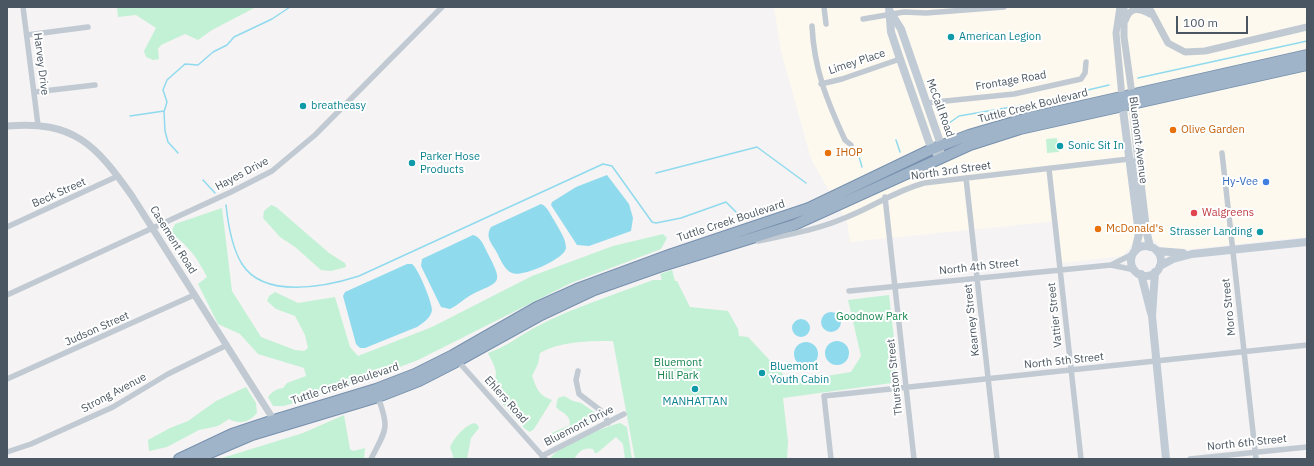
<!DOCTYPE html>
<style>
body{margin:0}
#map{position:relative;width:1314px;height:466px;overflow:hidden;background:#f5f3f3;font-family:"IBM Plex Sans",sans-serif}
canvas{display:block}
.frame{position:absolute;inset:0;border:8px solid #4a5661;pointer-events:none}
.scale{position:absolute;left:1176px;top:16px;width:72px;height:18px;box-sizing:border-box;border:2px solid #4a5661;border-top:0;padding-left:5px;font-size:12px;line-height:14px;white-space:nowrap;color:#4a5661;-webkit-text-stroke:3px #fff;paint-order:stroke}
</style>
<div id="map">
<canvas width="1314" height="466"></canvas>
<div class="frame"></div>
<div class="scale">100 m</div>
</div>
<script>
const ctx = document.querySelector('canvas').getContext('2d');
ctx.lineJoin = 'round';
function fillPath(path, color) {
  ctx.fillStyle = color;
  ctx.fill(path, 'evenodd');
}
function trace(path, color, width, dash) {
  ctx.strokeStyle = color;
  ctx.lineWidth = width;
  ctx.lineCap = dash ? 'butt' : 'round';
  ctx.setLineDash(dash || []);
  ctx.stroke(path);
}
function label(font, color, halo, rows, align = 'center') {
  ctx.font = font + ' "IBM Plex Sans",sans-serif';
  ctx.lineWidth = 4;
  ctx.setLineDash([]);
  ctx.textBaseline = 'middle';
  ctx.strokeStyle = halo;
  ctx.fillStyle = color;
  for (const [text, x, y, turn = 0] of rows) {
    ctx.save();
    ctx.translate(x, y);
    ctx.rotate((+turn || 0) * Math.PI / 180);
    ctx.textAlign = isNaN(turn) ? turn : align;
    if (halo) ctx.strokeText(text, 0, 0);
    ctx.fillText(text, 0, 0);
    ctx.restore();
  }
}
fillPath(new Path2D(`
 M774,7H1307V237L1170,251L1161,247L1153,240L1134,242L1123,256L1062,263L1058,221L850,242L847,222L811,159L781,51Z`), '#fdf9ef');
fillPath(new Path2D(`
 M117,7H256L212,30L198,40L185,34L161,45L158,49L159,59L153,60L146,57L144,51L156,28L136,15L118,17Z
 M1057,138L1059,152L1047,153L1046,139Z
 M271,205L276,207L329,253L345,263L346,267L331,271L321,270L295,247L280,237L263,218L264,211Z
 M222,208L232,291L261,337L295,350L304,351L308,348L305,335L295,316L276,309L267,301L269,296L275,292L298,303L335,297L350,347L358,356L432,327L532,276L613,246L663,234L667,238L661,249L571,283L418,360L355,384L284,406H273L268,397C273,391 276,389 283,388L287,383L306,376L304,368L258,354L240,334L218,324L198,284L207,277C198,259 189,246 173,235L172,230L175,224Z
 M672,270L675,281H677L690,307L728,311L738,329L739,336L748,337L790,382L851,372L861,356L848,300L889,295L899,382L783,398L788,441L787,459H635L613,341C590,341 560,341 540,353L538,364L532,376C537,389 538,395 552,400L534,429L530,432L525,429L500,401L492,389C499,371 496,370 488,353C506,347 519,336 536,327C574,307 614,295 653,280H662L660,274Z
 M246,387L256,403L257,413C249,422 240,425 229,419L218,426L199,430L167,447L149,451L148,440L170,428L188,421L216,401Z
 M564,396L573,401L581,403L600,416L601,420L554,441L550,438L552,433L570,425C570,413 562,414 556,407L558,398Z
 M344,415L350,449L353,451L365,448L364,459H219L303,433Z
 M474,423L478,425L479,428L471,438L467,459H454L450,447C454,438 464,426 474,423Z
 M620,423L627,427L632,459H625L623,444L616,437L597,453H595L593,449C584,447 579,451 574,459H550C555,447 606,426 620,423Z`), '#c3f1d5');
fillPath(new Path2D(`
 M607,175L629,204L633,218L631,231L589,246L577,245L551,205L552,202L576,187Z
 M541,204C547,206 550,214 554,220C558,228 566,238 566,248C565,259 521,278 512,273C504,270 500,258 496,251C491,243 485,236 491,227Z
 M473,235C481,237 484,246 488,254C505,286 498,281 471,295C464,299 458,305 450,309L441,307L421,266L422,259Z
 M407,264H412C418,268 432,302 432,310C431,318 423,323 417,327L365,348H360L356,344L343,296L345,292Z
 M821 322a10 10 0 1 1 20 0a10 10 0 1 1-20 0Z
 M792 328a9 9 0 1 1 18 0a9 9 0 1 1-18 0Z
 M825 353a12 12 0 1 1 24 0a12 12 0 1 1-24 0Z
 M794 354a12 12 0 1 1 24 0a12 12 0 1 1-24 0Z`), '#90daee');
trace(new Path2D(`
 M1138,78L1307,41
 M130,116L164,111
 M945,126L959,116L1029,104L1109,85
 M896,140L900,152
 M178,153L168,142L165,131L164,112L167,102L163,90L167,80L185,64L198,65L213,52L227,45L234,37L272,19L290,7
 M858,153L862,167
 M656,173L757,147L806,183
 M203,180L215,193
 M226,205C228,224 232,248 242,264C264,299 325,287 359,276L603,164L612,166L652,222L656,223L681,218L726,202L739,215`), '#90daee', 1.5);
const trunk = new Path2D(`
 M179,459L232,434L274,420L376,389L415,374L453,355L537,307L577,289L672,254L809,208L932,149L969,135L1024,119L1307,55
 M196,459L252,435L378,397L419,381L458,361L541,315L594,290L659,267L794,225L970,145L1020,129L1307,65`);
trace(trunk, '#7690ad', 12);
trace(new Path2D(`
 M23,7L38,125
 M824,7L826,24
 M863,19L904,12L926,13L1004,7
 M812,26C814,69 827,101 845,140L851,145
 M27,35L88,27
 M821,84L842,79L900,59
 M35,92L95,85
 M926,103L1014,94L1081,79L1085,73L1086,62
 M1222,153L1256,459
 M1049,169L1081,459
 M966,178L997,459
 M885,197L914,459
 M7,227L118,176
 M758,241C786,235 816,230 842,219C872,208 892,192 924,183L1129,159L1132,160L1138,179
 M1111,265L1133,254
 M849,291L1111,265L1135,270
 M7,295L231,192L272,171L315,135L442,7
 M457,360L545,459
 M578,371L576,380L579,394L604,413L608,423
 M7,379L194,295
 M7,452L31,444L113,407L168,374L227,345
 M542,456L624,414
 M371,459C386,429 390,430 378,397
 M831,459L824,396L1307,345
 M1190,459L1307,447`), '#c1cad2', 5.5);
trace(new Path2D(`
 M1120,7L1116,33L1122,97
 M1124,7V37L1132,94
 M1147,7L1151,11L1168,43L1185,52L1205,51L1307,27
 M1125,21C1130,6 1139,8 1150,14
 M7,126C74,120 96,145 132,196L275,422`), '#c1cad2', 7);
trace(new Path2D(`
 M889,7L891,32L900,59L929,142L939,157
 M891,13L901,29L941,145L940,151
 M1132,99L1141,187L1146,229L1150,247
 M1122,102L1139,234L1135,251
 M1131 261a15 15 0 1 1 30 0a15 15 0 1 1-30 0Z
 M1157,251L1183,253
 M1160,266L1173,259L1192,254L1307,242
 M1155,272L1152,316L1166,459
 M1141,274L1151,313`), '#c1cbd6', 8);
trace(trunk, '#9fb4c9', 10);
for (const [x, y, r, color] of [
 [951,37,4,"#0f9aa8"],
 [303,106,4,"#0f9aa8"],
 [1173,130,4,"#e8710a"],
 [1060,146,4,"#0f9aa8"],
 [828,153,4,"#e8710a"],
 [412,163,4,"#0f9aa8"],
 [1266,182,4,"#3f7fe0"],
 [1194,213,4,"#e0444e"],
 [1098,229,4,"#e8710a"],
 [1260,232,4,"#0f9aa8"],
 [762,373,4,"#0f9aa8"],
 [695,389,4,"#0f9aa8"]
]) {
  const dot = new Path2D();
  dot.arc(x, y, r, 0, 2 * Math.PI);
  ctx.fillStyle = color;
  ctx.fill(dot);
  trace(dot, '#fff', 1.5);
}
label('11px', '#0d838f', '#fff', [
 ["American Legion",959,37],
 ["breatheasy",311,106],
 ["Sonic Sit In",1068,146],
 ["Parker Hose",420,157],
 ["Products",420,170],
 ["Strasser Landing",1252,232,"right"],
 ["Bluemont",770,367],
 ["Youth Cabin",770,380],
 ["MANHATTAN",695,402,"center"]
], 'left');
label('11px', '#4a5661', '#fff', [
 ["Limey Place",857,62,-18],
 ["Harvey Drive",41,64,83],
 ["Frontage Road",1011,81,-10],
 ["Tuttle Creek Boulevard",1033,106,-14],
 ["McCall Road",940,108,70],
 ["Bluemont Avenue",1138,140,83],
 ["North 3rd Street",951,171,-8],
 ["Hayes Drive",242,174,-28],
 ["Beck Street",59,193,-24],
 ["Tuttle Creek Boulevard",731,221,-18],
 ["Casement Road",173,240,58],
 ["North 4th Street",979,267,-6],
 ["Moro Street",1229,307,-96],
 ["Vattier Street",1055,315,-96],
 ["Kearney Street",972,320,-96],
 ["Judson Street",97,329,-24],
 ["North 5th Street",1064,361,-6],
 ["Thurston Street",895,377,-96],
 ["Tuttle Creek Boulevard",345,384,-18],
 ["Strong Avenue",114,393,-28],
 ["Ehlers Road",506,400,48],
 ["Bluemont Drive",579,426,-27],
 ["North 6th Street",1247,443,-6]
]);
label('11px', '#c56008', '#fff', [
 ["Olive Garden",1181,130],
 ["IHOP",836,153],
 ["McDonald's",1106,229]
], 'left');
label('11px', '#366cbe', '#fff', [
 ["Hy-Vee",1258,182]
], 'right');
label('11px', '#be3a42', '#fff', [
 ["Walgreens",1202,213]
], 'left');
label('11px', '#17864f', '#fff', [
 ["Goodnow Park",872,317],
 ["Bluemont",678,363],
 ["Hill Park",678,376]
]);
</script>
